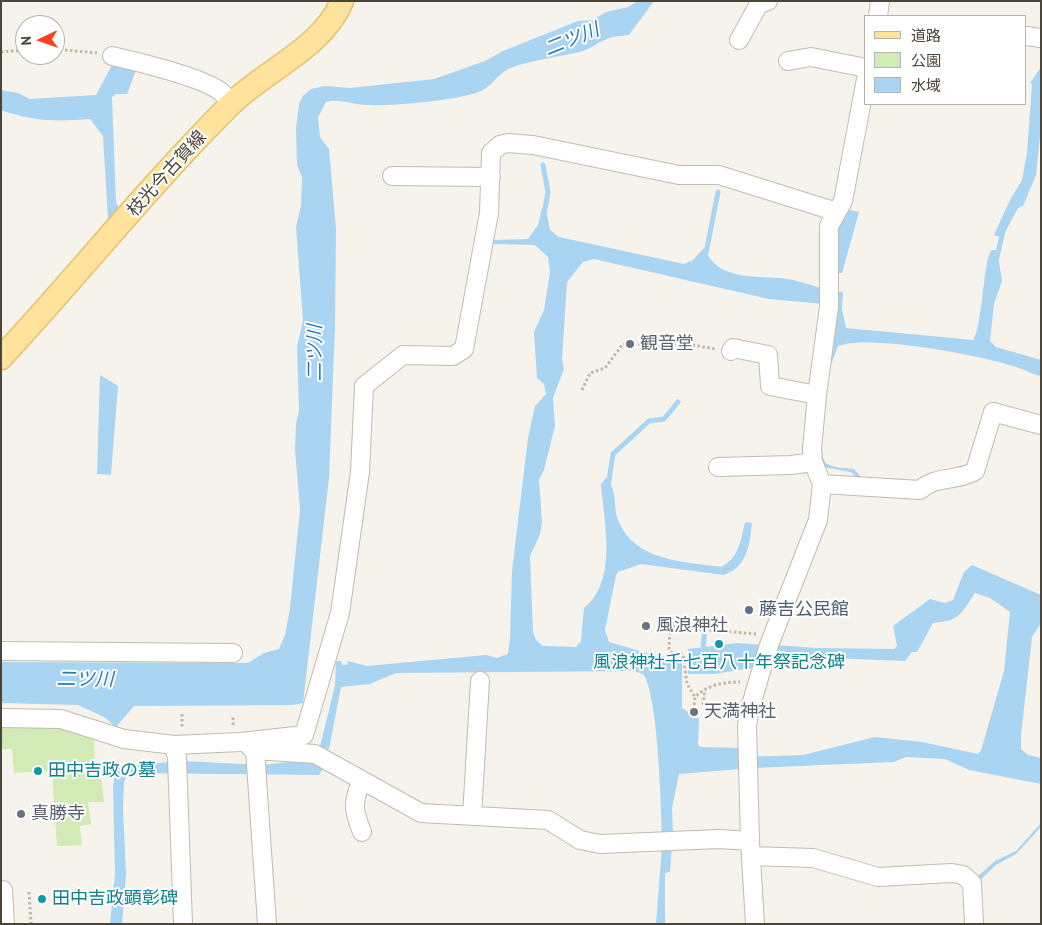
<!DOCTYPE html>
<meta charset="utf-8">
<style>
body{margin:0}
#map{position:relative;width:1042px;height:925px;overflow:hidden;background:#f6f3ec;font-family:"PT Sans","Noto Sans JP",sans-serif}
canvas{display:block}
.frame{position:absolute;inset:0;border:2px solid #4b4439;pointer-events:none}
.legend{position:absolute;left:864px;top:15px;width:162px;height:90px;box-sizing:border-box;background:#fff;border:1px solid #b7b4b0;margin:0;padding:6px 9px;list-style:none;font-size:15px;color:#4b4439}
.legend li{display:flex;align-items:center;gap:10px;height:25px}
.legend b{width:25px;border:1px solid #b7b4b0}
.north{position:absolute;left:15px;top:15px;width:50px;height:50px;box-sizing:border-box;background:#fff;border:1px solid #b7b4b0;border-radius:50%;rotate:267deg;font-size:14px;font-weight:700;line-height:20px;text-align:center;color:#4b4439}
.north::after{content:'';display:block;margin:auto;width:18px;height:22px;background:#fc3f1d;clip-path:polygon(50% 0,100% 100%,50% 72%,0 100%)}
</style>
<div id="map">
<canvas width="1042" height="925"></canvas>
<div class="frame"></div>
<ul class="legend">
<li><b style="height:6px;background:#ffe39c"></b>道路</li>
<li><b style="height:14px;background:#d2eab5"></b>公園</li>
<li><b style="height:14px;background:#a9d4f2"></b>水域</li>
</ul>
<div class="north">N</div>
</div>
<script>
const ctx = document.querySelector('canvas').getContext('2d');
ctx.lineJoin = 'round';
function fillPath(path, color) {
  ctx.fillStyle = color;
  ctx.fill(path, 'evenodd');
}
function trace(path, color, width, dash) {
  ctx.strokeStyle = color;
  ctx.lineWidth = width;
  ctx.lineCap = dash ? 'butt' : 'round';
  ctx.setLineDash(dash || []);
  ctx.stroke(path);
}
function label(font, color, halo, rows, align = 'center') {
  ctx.font = font + ' "PT Sans","Noto Sans JP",sans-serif';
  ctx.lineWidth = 4;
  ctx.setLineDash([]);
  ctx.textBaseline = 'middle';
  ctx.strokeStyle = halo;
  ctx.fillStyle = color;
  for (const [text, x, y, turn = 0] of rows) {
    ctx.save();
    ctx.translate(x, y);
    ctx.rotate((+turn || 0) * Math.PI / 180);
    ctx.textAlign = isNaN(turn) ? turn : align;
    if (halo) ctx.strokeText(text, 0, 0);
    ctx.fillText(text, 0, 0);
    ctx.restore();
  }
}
fillPath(new Path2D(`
 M1,724H59L94,735L95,765H100L104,802H88L91,824L80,826L82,845L57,846L52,771L14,773L12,749H1Z`), '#d2eab5');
fillPath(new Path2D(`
 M638,1H654L629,35C622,36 613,36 607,39C598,42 592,48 583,51C560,57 536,59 513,67C498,72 491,89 476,93C450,101 394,106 367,105C354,105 338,98 326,102L318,117L320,137L329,149L336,229L335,326L329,478L303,703L292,705L134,706L116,727L104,717L78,705L1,703V662L248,663L264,653L279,649L285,635L290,608L300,510L295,450L296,424L299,410L297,346L303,321L296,227L301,206L302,177L297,165L296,128L299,104L303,96L311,89L325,86L350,88L434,79L485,61L503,51L578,21L593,20L606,12L628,7Z
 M112,65L136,70L127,94H116L112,97L116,203L121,209L112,220L108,218L103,136L90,119C57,122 32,121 1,110V90L18,93L30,99L96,95Z
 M1041,67V126L1036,175L1023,206L1018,208L1002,238L994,235L1010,200L1022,180L1027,153L1032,84L1030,83Z
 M542,208L546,209L550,230L559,237L684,264L693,260L704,248C717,280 752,276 781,278C796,280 809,284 823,289L824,304L769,299L594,259L583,262L567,282L562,359L564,369L553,398L555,426L544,470L539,480L542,522L540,534L530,556L533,632L536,640L543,646L576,647L581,641L584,608C618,581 604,523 601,484L606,478C619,492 612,507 619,522C635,561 685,562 721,567C739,558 741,540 745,522L752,523C750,545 747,567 724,575L641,564L618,572L616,575L605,630L609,642L650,654L682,659V708L699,719L698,744L700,747L742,748V757L803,755L875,737L922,742L978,754L981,750L1004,671L1010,612L990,598L975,593C961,614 959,621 933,623L917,652H912L905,661L802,657L773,653L776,645L816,648L894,649L897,646L893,626L930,599L945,603L953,600L964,572L972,565L1041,595V623L1032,637L1021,735V749L1028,755L1041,758V784L969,770L945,759L906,757L894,762L753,768L679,774L672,808L673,834H662C661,805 658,693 643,674L634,671L396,673L370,684L341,687L329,749L320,747L335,685L336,661H341L342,665H347L348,661L367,666L486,655L497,658L508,654L510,638L512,571L528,438L535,406L546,394L544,384L537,378L534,332L544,310L550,272L548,257L535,245L492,244V240L528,239L538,225Z
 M850,210L859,212L842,273L833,274C834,256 834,220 850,210Z
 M992,250H997L1002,281L994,304L990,341L996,347L1041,360V376C1033,375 1027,370 1019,368C985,356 871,334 838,346L828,372L835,292H843L842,309L846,328L973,340C983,326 983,258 992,250Z
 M100,375L118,386L111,475L97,474Z
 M824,383H828C826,398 815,455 827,464C834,468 846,468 854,469L862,478L858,480L851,472L823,467L818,455Z
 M737,643L764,645L758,667L714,674H688V649Z
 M306,760L325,765L319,775L133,773L126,776L124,783L123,808L126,875L122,924H110L115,875L113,786L115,774L120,766L183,761L263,765Z
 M1041,823V827L1016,854L996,865L979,881L976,878L995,861L1016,851Z
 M662,846H672L670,872L665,873V924H656Z`), '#a9d4f2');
trace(new Path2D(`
 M543,165L548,192L544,214
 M997,257L1003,231
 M705,258L718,192
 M608,487L613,454L649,421L664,419L678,402
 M703,653L705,621`), '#a9d4f2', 5);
const minor = new Path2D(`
 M878,16L880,1
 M1026,36L1041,38
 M739,40L759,4L768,1
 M112,56C135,61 205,78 221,92C225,95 228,100 231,104
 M788,61L811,57L866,68
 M392,176L491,177
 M731,351L733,348L768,355L770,386L817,395
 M718,467L791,465L813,462
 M822,484L920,490C936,475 956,482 975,471L993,412L1041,425
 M1,651L233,653
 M1,718L61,719L124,739L174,745L241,742L304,735L340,613L360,472L364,386L403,355L453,356L464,349L489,213L491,153L500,145L508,143L533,145L679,175H719L837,212
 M174,745L177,758L183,924
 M250,747L255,750L315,754L421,813L548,820L580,840L600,844L719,839L750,841
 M255,750L267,924
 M362,780C352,803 353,810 362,832
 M472,816L480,681
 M751,856L813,858L878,877L952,873L963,875L972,883L974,924
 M3,890L5,924
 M755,924L750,841L747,725L750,708L769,645L818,520L822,484L813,462L812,449L817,395L829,307V226L843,201L866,79`);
const major = new Path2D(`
 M1,358C78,275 149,186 230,105C265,70 323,48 342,1`);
trace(minor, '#c2bbae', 20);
trace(major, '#e6c16a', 25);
trace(new Path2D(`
 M55,49L97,53
 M1,52L25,50
 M582,390L590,373L605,368L623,344L632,343L658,347L680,343L716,349
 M663,626L686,628
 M670,627L669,649L672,653L683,654L687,684L695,697
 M699,629L756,634
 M694,705L695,697C707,685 724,682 740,682
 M703,705L705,690
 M182,714V727
 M233,725V715
 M29,892L31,924`), '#c4b79f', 3, [2.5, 2.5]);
trace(minor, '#fff', 18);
trace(major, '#ffe39c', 22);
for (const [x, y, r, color] of [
 [630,344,5,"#6b7280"],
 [749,610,5,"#5c6f8a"],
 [646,626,5,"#6b7280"],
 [719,644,5,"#0f9aa8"],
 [694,712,5,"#6b7280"],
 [38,771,5,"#0f9aa8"],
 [21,814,5,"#6b7280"],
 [42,899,5,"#0f9aa8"]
]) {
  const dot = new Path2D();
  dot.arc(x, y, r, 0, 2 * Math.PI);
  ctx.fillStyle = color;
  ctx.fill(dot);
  trace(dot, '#fff', 2);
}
label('18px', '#4b4439', '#fff', [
 ["枝光今古賀線",167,174,-48]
]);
label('18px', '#5b616d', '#fff', [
 ["観音堂",640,344],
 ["風浪神社",656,626],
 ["天満神社",704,712],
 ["真勝寺",31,814]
], 'left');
label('18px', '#4e5e75', '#fff', [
 ["藤吉公民館",759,610]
], 'left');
label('18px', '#0d838f', '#fff', [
 ["風浪神社千七百八十年祭記念碑",719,663,"center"],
 ["田中吉政の墓",48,771],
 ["田中吉政顕彰碑",52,899]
], 'left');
label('italic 19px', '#2e7ab2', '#fff', [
 ["二ツ川",572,40,-22],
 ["二ツ川",316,353,-90],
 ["二ツ川",85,680,1]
]);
</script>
